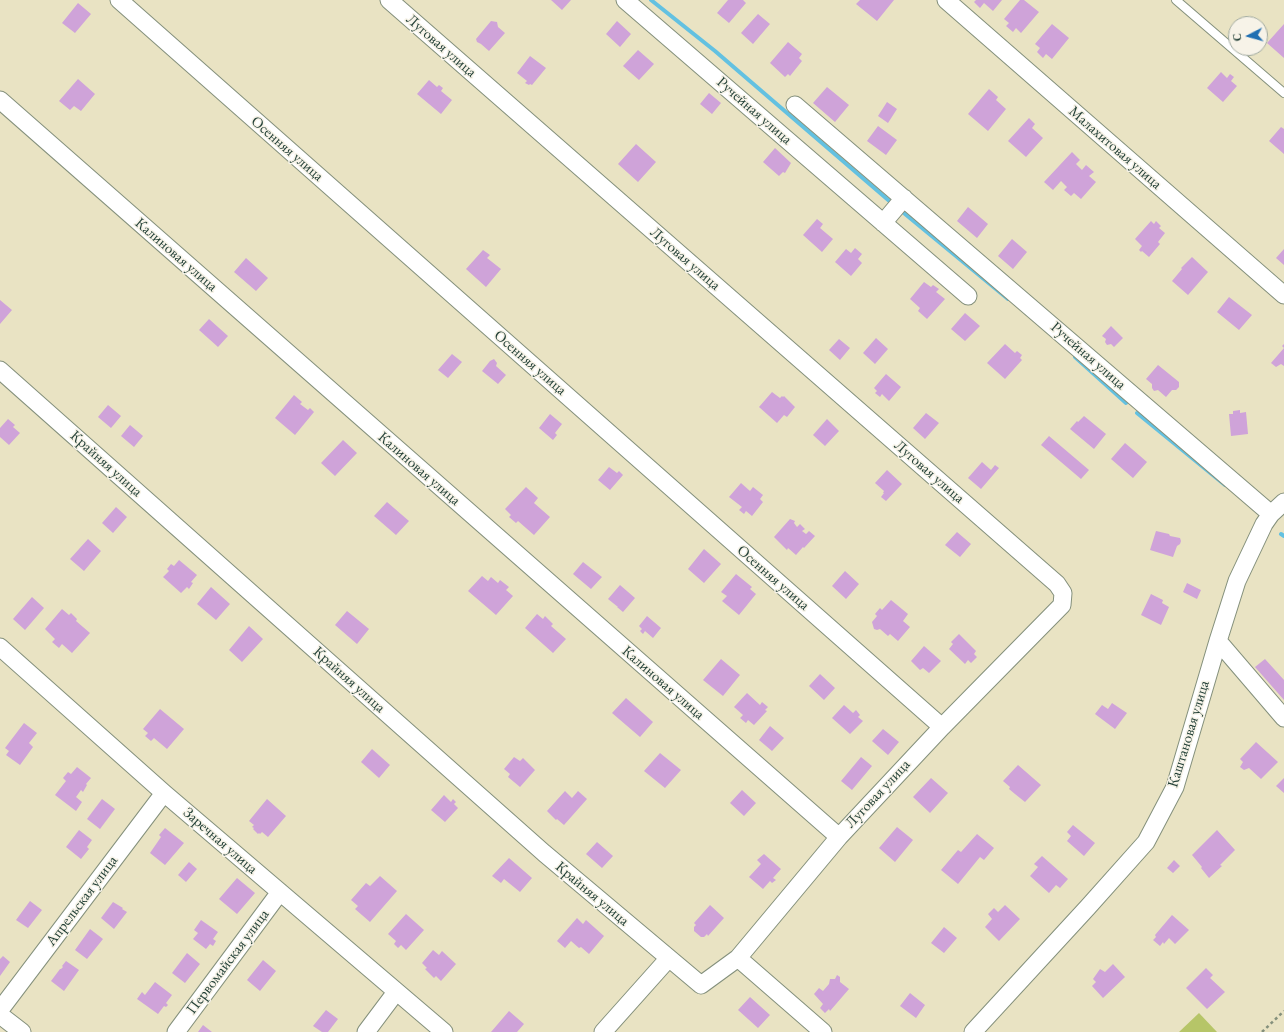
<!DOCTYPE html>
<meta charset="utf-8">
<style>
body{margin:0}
#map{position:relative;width:1284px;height:1032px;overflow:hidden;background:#e9e3c3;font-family:"EB Garamond",serif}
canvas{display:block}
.north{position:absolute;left:1228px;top:16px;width:40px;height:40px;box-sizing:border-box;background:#f7f3e8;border:1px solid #a1aaa0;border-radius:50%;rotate:264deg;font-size:11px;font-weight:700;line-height:16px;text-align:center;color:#1f3d34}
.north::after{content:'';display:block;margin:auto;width:14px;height:18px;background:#1f6fb2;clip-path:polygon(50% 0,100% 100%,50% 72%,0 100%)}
</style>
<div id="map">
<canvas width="1284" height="1032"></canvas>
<div class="north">С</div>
</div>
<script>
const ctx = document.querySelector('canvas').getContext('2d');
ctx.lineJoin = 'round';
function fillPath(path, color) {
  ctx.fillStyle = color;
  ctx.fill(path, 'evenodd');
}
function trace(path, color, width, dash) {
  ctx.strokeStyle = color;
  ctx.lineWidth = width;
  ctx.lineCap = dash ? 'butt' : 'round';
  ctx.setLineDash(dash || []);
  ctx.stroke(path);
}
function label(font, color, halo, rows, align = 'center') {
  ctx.font = font + ' "EB Garamond",serif';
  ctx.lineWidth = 3;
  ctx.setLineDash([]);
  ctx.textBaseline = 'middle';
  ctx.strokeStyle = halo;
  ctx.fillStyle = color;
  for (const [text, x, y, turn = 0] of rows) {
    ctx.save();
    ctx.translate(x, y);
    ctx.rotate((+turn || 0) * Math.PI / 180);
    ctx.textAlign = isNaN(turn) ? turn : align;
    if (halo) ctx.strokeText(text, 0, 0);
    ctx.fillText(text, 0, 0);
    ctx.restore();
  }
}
fillPath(new Path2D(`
 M1199,1013L1217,1032H1179Z`), '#b6c568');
trace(new Path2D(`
 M651,0L715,51L894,205
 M899,209L1008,299
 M1075,357L1126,403
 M1137,413L1225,485
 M1281,534L1284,536`), '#63c1e1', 4);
fillPath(new Path2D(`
 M551,0H571L562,10Z
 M728,0H743L746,3L729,23L717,13Z
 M860,0H894L877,21L856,4Z
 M976,0H1002L993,11L984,3L980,8L974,2Z
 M1020,0H1024L1039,12L1021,33L1016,28L1013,32L1006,26L1009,23L1004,19Z
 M78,3L91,14L75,33L62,23Z
 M758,14L770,24L753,44L741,33Z
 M491,21L497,22L498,27L505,33L489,51L481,44L477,42L476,39Z
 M617,21L631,34L620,47L606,34Z
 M1052,24L1069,38L1052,59L1046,54L1043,58L1037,52L1040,48L1035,44Z
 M1284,24V58L1267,43Z
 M788,42L802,54L799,58L802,61L790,76L788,74L785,77L770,63Z
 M638,50L654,64L639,80L623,66Z
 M530,56L546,68L532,85L530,84L529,85L525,83L527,81L517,73Z
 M1221,72L1227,78L1230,74L1234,77L1231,81L1237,86L1223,102L1207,88Z
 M78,79L95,94L81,111L74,106L70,110L59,101Z
 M429,80L437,87L439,85L443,88L441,91L452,100L441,114L417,94Z
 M827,87L849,105L835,122L813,103Z
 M989,89L998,97L996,100L1006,109L988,131L968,114Z
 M709,93L721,103L712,114L700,104Z
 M887,102L897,109L888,123L878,116Z
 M1029,118L1035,124L1032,128L1043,138L1026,157L1008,141Z
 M878,126L897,140L886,155L867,141Z
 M1281,127L1284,129V154L1269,141Z
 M636,144L656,162L638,182L618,164Z
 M775,148L791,163L785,173L783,172L779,176L763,162Z
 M1072,152L1080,160L1076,164L1082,170L1086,165L1094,172L1089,176L1096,182L1081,199L1074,193L1071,196L1064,190L1067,187L1061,181L1053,190L1044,182Z
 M968,207L988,224L977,238L957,221Z
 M817,219L823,224L820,228L833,239L822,252L803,235Z
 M1151,221L1154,224L1156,221L1161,226L1159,228L1165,233L1158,242L1160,244L1149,257L1142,251L1141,252L1139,250L1142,246L1135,239Z
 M1012,239L1027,252L1013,269L998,256Z
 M855,248L862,254L858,259L862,263L851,276L835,262L846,249L851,253Z
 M1284,249V265L1276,258Z
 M483,250L490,255L487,258L501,269L486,287L466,269Z
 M1192,257L1208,272L1188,295L1172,281L1182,269L1181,268Z
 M246,258L268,278L256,291L234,272Z
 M924,282L931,287L933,285L939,289L936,292L945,299L927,319L918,311L920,308L910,299Z
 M1229,297L1252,315L1239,330L1217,312Z
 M0,300L12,310L0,324Z
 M965,313L980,326L965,341L951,329Z
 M209,319L228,336L218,347L199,330Z
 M1111,326L1123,338L1114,347L1111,344L1107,345L1105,342L1106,339L1102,336Z
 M876,338L888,349L875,364L863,353Z
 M839,339L850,348L840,360L829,350Z
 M1005,344L1015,353L1017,351L1022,355L1020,358L1022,360L1005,379L987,363Z
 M1284,344V366L1281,364L1276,367L1271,363L1284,348L1282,346Z
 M452,354L462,362L448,378L438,370Z
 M494,359L497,363L496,366L506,375L498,384L482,371L490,361Z
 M1158,365L1179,382V387L1176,390H1172L1166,397L1158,390L1154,391L1152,388V384L1146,379Z
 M886,374L901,387L889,401L882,394L880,397L875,393L877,391L874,388Z
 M772,392L780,398L782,396L783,397L784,396L795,407L787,417L784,415L777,423L759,407Z
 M294,395L302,402L300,404L308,410L310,408L314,412L295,435L275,418Z
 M108,405L121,416L111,428L98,417Z
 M1240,410V413L1246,412L1248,434L1231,436L1229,414H1233V411Z
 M926,413L939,423L925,439L913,428Z
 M550,414L562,424L555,433L557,435L553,440L539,428Z
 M1084,416L1106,434L1094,449L1070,429L1077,421L1078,422Z
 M8,419L15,425L13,427L20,433L9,445L0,437V428Z
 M827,419L839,431L825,446L813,435Z
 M130,425L143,436L134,447L121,436Z
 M1049,436L1089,470L1081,479L1041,445Z
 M343,440L357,453L335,476L321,463Z
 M1125,443L1147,462L1133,478L1111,459Z
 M982,462L991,470L995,465L999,468L981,489L968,478Z
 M609,467L617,473L619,471L623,475L610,490L598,480Z
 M887,470L902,484L886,501L881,497L884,493H883L884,491L875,483Z
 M741,483L750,491L753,487L763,495L760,499L763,502L752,516L746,511L744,514L739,510L742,507L729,497Z
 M526,487L538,498L534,503L550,517L534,535L518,521L516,523L509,517L511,515L505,509Z
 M387,502L409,521L396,535L374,516Z
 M116,507L127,517L113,533L102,523Z
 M790,519L795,521L794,523L797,527L800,524L805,529L802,531L806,534L809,531L815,536L804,548L803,547L796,555L788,548L787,550L774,537Z
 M1156,531L1169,534L1170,536L1180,538L1181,541L1180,544L1177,546L1173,557L1150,550Z
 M957,532L971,544L960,557L945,545Z
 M88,539L101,551L84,571L70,559Z
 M704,549L721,564L704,583L688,569Z
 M179,560L197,575L191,582L193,583L189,589L187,587L181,593L163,577L169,571L167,569L171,564L174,566Z
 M583,562L602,577L591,589L573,574Z
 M845,571L859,584L846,599L832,586Z
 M736,574L752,587L750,589L756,594L739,615L722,601L727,596L721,592Z
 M482,576L488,581L491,577L498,583L500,580L509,587L506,590L513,596L496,615L468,591Z
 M1187,583L1201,590L1197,599L1183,592Z
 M620,585L635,598L623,612L617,607H618L608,599Z
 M211,587L230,604L216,620L197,604Z
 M1151,594L1163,600L1162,603L1169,607L1161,625L1141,615Z
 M32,597L44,608L25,630L13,619Z
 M891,600L908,614L903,621L910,627L898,641L890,634L888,636L880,629L877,630L874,629L872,622L877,616L875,614L880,608L882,610Z
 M62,609L69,615L71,613L77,619L76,621L90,633L72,653L62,644L59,648L52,642L55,639L45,629Z
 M347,611L369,629L357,644L335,625Z
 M537,614L543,619L545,616L553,624L551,626L566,639L553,653L525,628Z
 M647,616L661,628L653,638L645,631L643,634L640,631L642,629L639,626Z
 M249,626L263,639L242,662L229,650Z
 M959,634L976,651L974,654L977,657L971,663L968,660L965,664L949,649L953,644L951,642Z
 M924,646L941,661L929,673L923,668L920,670L911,661Z
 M721,659L740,675L723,696L703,680Z
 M1265,659L1284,680V700L1255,667Z
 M820,674L835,688L824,700L809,686Z
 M747,693L760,705L762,702L768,707L765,710L767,711L754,725L748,720L746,723L740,718L743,715L734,707Z
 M626,698L653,722L640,737L612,713Z
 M1112,703L1127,713L1115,729L1095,714L1102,705L1108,709Z
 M844,705L853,713L856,710L860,715L858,717L863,721L850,734L832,718Z
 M160,709L184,729L167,749L154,738L151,741L145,736L148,733L143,729Z
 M24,723L37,733L29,743L33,747L20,765L6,755L9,751L5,748Z
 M770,726L784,738L772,751L759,740Z
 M883,729L899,742L888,755L872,741Z
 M1256,742L1278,762L1261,779L1249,768L1244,770L1240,767L1243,762L1240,759Z
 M372,749L390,765L379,778L361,762Z
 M660,753L681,770L665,788L644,771Z
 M514,757L520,761L523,758L535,770L520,787L508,777L510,774L504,769Z
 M861,757L872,766L852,790L841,781Z
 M1018,765L1041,785L1025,802L1015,794L1009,789L1010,787L1003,781Z
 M77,767L91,778L86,784L87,785L83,792L81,790L76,797L82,802L76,811L55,795L66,781L63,778L68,772L71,774Z
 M931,778L948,793L930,813L913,797Z
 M1284,778V793L1276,786Z
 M742,790L756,803L744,816L730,803Z
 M565,791L572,798L578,791L587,799L564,825L557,819L556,820L547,811Z
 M444,795L451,802L453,799L456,802L454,804L458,808L445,822L431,810Z
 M102,799L115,809L100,829L87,819Z
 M267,799L286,816L268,837L262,832L260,834L259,833L258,834L253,829L254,828L252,827L254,825L249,821Z
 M1073,825L1095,843L1084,856L1067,841L1071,836L1067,832Z
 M897,827L913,840L895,862L879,848Z
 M165,828L184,843L165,865L150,853L161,837L159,835Z
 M79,830L92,840L87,847L89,849L81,859L66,847Z
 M1217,830L1235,850L1220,865L1222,866L1209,878L1201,868L1202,867L1192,855Z
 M977,834L994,848L984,860L980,857L958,884L941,870L958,850L961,852Z
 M597,842L613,856L602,868L586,854Z
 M764,854L781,869L773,878L776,880L772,883L770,881L763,889L749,877L761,864L757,860Z
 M1042,856L1068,879L1060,888L1056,885L1049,893L1030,876L1038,867L1034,864Z
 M509,858L532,878L520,892L504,879L501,883L492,876Z
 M1174,860L1180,866L1173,873L1167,868Z
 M189,862L197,869L186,882L178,875Z
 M380,876L397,891L370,922L355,909L358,906L351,900L366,883L370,886Z
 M237,878L255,893L237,914L219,899Z
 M30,901L42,910L28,928L16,920Z
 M113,902L123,908L122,909L127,912L114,929L101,918Z
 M710,905L724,918L708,936L707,934L704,937H701L694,931V927L696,925L694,923Z
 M1005,905L1020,919L999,941L985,927L992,919L988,914L994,908L998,912Z
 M406,914L424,930L406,950L401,945L398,948L394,944L396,941L388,934Z
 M1172,915L1189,930L1175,944L1169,938L1164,944L1163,942L1160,946L1153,940L1156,937L1155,935Z
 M577,918L583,924L586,920L604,936L589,954L581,947L579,948L571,941L565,948L557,941Z
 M201,920L218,932L213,939L216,941L213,946L210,944L206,949L193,939L198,933L194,930Z
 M944,927L957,938L944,953L931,943Z
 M90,929L103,939L87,959L75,950Z
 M433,950L439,955L442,951L456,964L441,981L436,976L434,978L425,969L427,968L422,963Z
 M187,953L200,964L185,983L172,973Z
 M3,956L10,962L0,976V959Z
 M263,960L276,971L260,991L247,980Z
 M66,961L79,970L64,991L51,981L60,969H61L63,967L62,966Z
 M1113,964L1125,977L1103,998L1092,986L1096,982L1093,979L1100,969L1105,972Z
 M1206,968L1213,975L1210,978L1225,992L1207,1009L1186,988Z
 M837,975L840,977V982L849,989L830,1011L829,1009L825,1013L820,1008L823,1004L814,994L819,988L823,991L829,984L830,979H835Z
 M155,982L172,995L166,1003L168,1005L166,1007L164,1006L158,1014L137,999L142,992L145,995Z
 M910,993L925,1005L916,1018L900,1006Z
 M750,997L770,1015L758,1028L738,1010Z
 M326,1010L338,1019L328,1032H322L313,1026Z
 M509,1011L524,1024L517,1032H491Z
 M203,1025L212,1032H198Z`), '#cfa3d9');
const lane = new Path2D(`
 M1176,0L1284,93`);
const street = new Path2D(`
 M119,0L942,727
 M625,0L968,296
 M946,0L1284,295
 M0,100L839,837
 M795,105L1271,514
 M883,223L904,198
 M0,370L544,853L701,985L738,958L839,837L942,727L1062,605L1063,593L1057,584L389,0
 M1218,641L1284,718
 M0,647L164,793L444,1032
 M738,958L823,1032
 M0,1010L164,793
 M0,1015L22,1032
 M176,1032L280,892
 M366,1032L396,992
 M603,1032L669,958
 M973,1032L1088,907L1146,842L1175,787L1218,641L1237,581L1264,524L1271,514L1284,502`);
trace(lane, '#84907c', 10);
trace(street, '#84907c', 19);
trace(new Path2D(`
 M1262,1032L1284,1011`), '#84907c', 2.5, [3, 3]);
trace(lane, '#fff', 8);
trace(street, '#fff', 17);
label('15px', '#1f3d34', '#f7f3e8', [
 ["Луговая улица",441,46,41],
 ["Ручейная улица",754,111,41],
 ["Малахитовая улица",1115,148,41],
 ["Осенняя улица",287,149,41],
 ["Калиновая улица",176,255,41],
 ["Луговая улица",685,259,41],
 ["Ручейная улица",1088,356,41],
 ["Осенняя улица",530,363,41],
 ["Крайняя улица",106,464,42],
 ["Калиновая улица",419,469,41],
 ["Луговая улица",929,472,41],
 ["Осенняя улица",773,578,41],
 ["Крайняя улица",349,680,42],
 ["Калиновая улица",663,683,41],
 ["Каштановая улица",1189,734,-73],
 ["Луговая улица",878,794,-47],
 ["Заречная улица",220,841,41],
 ["Крайняя улица",592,894,40],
 ["Апрельская улица",82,901,-53],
 ["Первомайская улица",228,962,-53]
]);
</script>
